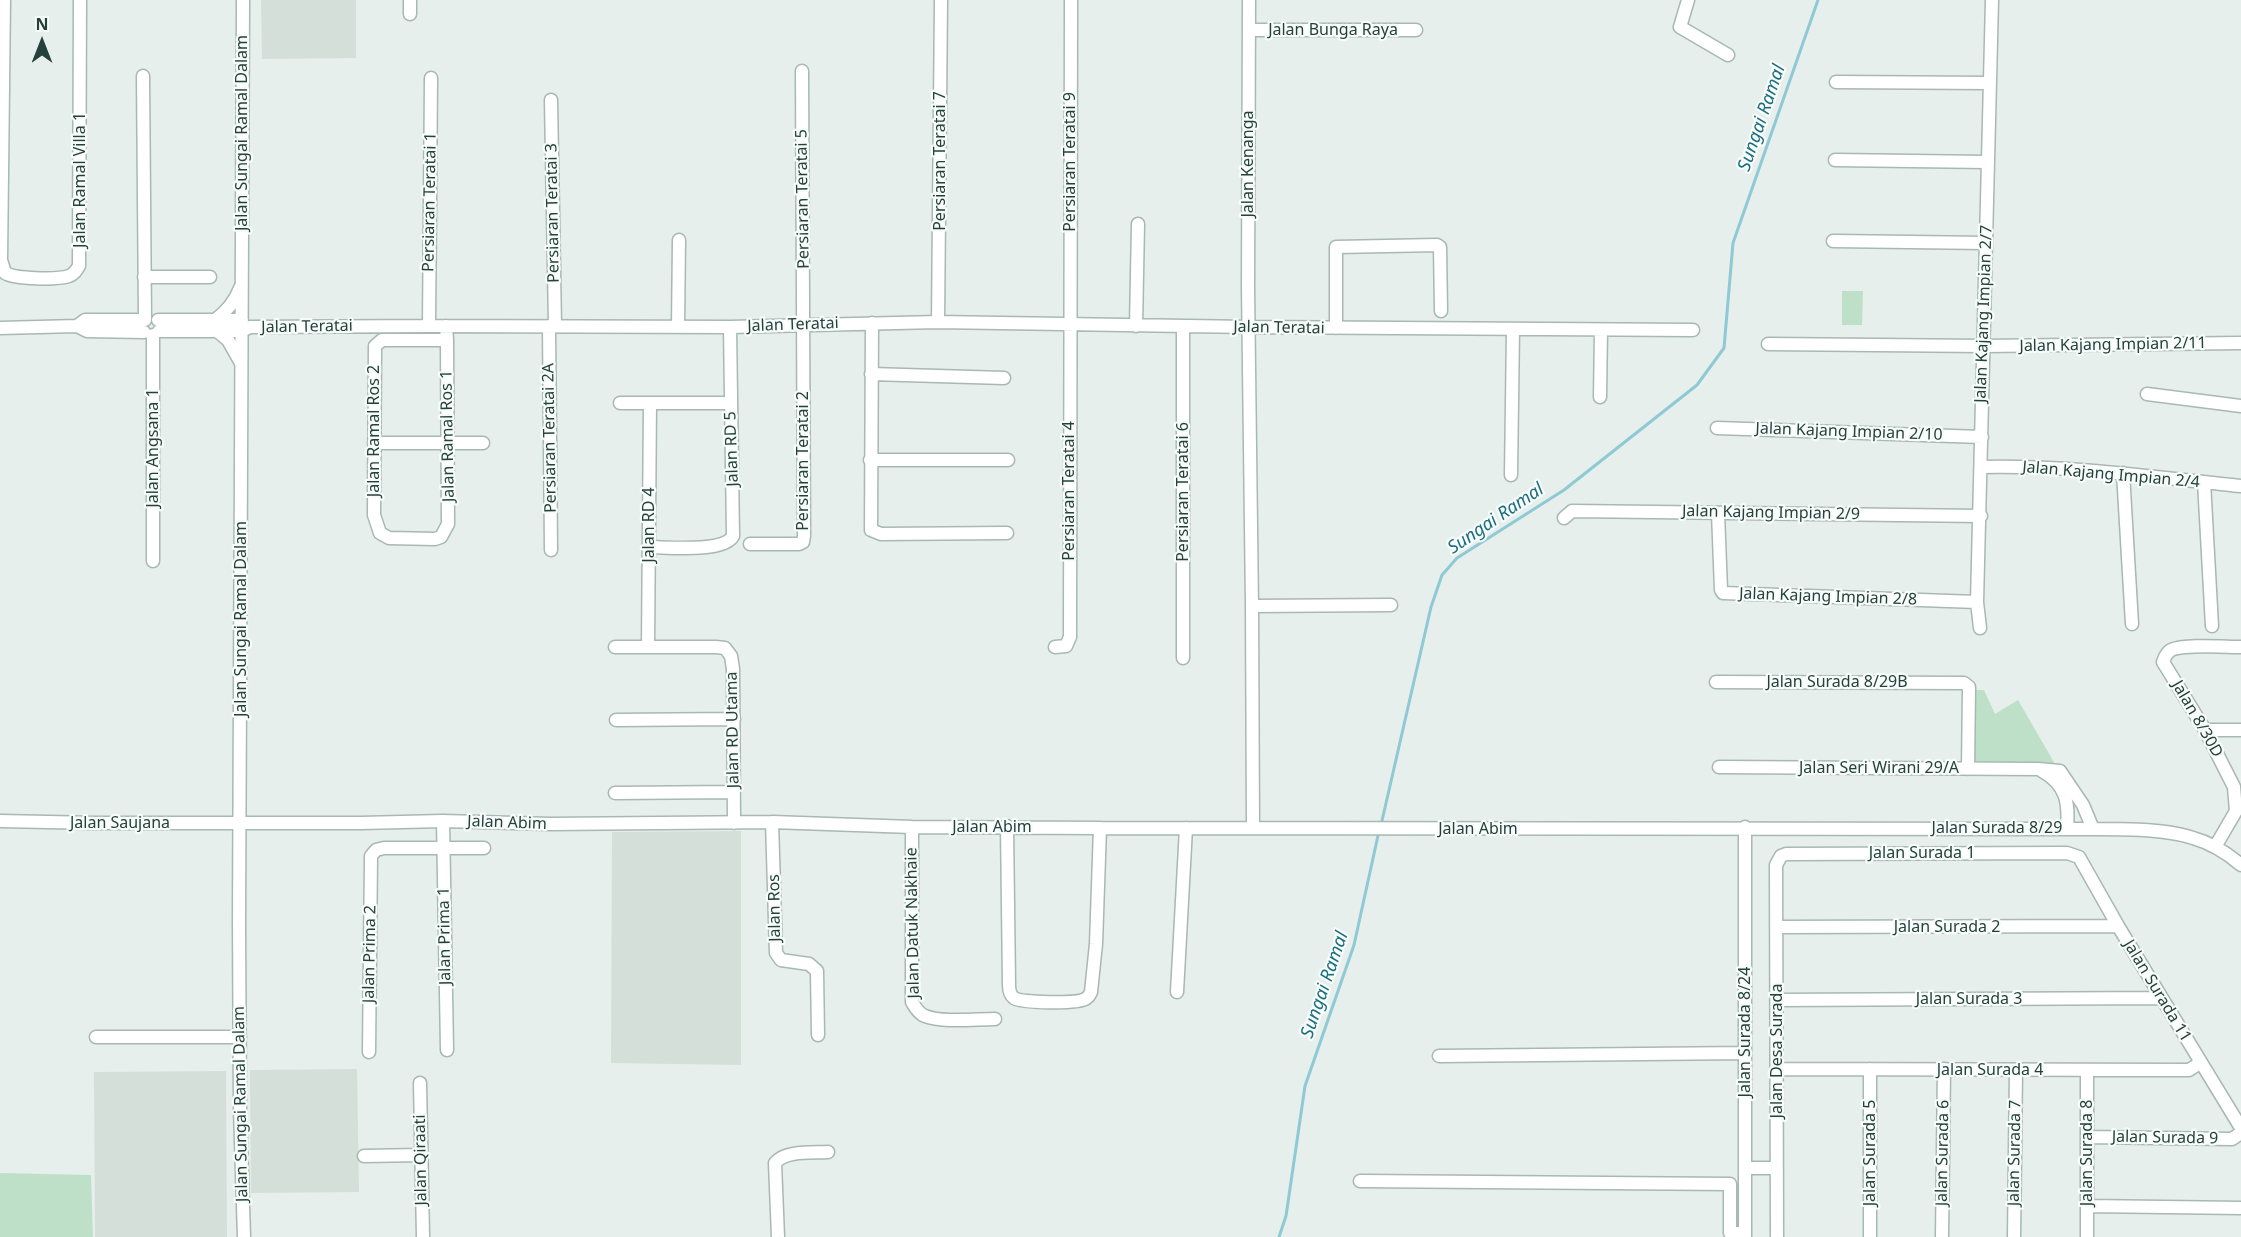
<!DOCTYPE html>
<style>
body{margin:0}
#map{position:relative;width:2241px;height:1237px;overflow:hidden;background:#e6efeb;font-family:"Noto Sans",sans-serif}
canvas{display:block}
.north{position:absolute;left:12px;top:12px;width:60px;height:60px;-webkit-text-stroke:4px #f7fbf9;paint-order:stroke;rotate:0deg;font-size:16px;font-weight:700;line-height:24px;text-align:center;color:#24423a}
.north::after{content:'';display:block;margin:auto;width:21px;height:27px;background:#24423a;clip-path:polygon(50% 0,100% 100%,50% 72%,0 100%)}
</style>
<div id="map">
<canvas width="2241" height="1237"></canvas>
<div class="north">N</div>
</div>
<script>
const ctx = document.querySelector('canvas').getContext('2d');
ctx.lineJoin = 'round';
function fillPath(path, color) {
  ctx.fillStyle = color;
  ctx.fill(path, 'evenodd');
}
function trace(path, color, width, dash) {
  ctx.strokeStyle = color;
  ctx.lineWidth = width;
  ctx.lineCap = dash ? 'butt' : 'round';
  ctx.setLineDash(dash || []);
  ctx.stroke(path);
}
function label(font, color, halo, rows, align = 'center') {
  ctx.font = font + ' "Noto Sans",sans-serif';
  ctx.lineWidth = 4.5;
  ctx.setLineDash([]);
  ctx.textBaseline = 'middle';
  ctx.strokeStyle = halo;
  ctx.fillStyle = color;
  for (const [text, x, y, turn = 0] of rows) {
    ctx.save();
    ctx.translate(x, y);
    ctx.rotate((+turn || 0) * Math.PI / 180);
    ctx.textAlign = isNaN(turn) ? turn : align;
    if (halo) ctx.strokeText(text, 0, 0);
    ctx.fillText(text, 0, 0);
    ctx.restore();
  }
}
fillPath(new Path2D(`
 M261,0H356V58L262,59Z
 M741,831V1065L611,1063L612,832Z
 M357,1069L359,1192L251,1193L250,1070Z
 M226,1071L227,1237H95L94,1072Z`), '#d4dfda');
fillPath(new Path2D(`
 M1842,291H1863L1862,325H1842Z
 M1973,690H1984L1995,714L2018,700L2055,764L1975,761Z
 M0,1173L91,1175L93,1237H0Z`), '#bfe0c8');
trace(new Path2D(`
 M1381,825L1431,607L1442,575L1457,558L1564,490L1697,385L1724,348L1733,243L1818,0
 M1279,1237L1286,1216L1305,1086L1354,945L1379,831`), '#8ec9d4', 3);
const minor = new Path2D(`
 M4,0L1,260L5,273C15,279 57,280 69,276C74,274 76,271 79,266L80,0
 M243,0L239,921L240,1109L244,1237
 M1249,0L1248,287L1252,606L1391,605
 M1688,0L1680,27L1728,55
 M410,14V0
 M1249,30H1416
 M1836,82L1990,83
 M551,100L555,326
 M1835,160L1987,162
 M1833,241L1986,243
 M144,277H210
 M158,320H242
 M215,320C227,311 235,302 240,288
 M938,322L941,0
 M872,323L871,530L881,534L1007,533
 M77,326L85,320H145L143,76
 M429,326L431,78
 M446,326L447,340L448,524L441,537L435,539L389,538L380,533L374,515L375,346L382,340H447
 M549,326L551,550
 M1136,326L1138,224
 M1183,326V658
 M678,327L679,240
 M0,328L77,326L87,331L144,332
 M1336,328V247L1437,245L1440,247L1441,311
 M159,331H242L250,327L429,326L730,327L938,322L1249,327L1693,330
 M217,331L228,340L241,363
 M153,335V561
 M1768,344L1984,346L2241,343
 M871,374L1004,378
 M2147,394L2241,406
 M1600,397L1601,330
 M620,403H730
 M1717,428L1982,437
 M374,443H483
 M870,460H1008
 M1981,467C2068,465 2154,477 2241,486
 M2123,473L2132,624
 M1511,475L1513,329
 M2204,482L2212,626
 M1718,513L1721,590L1723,593L1977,602
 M1564,518L1572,511L1981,516
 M750,544H799L803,542L804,536L802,71
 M649,547C667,547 724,553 733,536L730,327
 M1252,606L1253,828
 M1980,628L1977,602L1992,0
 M615,647H716L725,648L731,656L733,669L734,823
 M648,647L650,403
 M1055,647L1066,646L1070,637L1071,0
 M1716,682L1964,683L1969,687L1968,769
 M616,720L734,719
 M2205,730H2241
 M1719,767L2038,769L2060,771L2083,805L2093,829
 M2042,771C2067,785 2069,803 2067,829
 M615,793L733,792
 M2236,811L2234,787L2205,730L2163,662C2165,657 2166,653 2171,650C2184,644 2225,647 2241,647
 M0,821L95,823H361L443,821L550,824L772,822L912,827L1100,828L2067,829C2103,829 2160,827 2193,838C2211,843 2227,853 2241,865
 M443,821L447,1050
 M772,822L776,953L781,960L809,964L817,971L818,1035
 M1007,826L1009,985C1009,990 1010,995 1014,998C1021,1003 1077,1004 1085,999C1089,997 1089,996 1091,992L1096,944L1100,828
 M912,827V1002C915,1007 919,1014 925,1016C943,1023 975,1019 995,1019
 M2215,847L2236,811
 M1776,927L2118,926
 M1177,992L1186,828
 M1777,1000L2161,998
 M96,1037H240
 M369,1052L371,856L376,850L384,848H484
 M1439,1056L1745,1053
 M1777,1069L2189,1070L2200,1063
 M2087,1070V1237
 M420,1083L423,1237
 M2087,1137L2232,1139L2241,1133
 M364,1156L421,1155
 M1745,1168H1777
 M1360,1181L1730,1184V1233H1745
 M2087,1206L2241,1208
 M778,1237L775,1163C785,1150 813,1153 828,1152
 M1745,1237V827
 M1777,1237L1776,865L1781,856L1786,854L2067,853L2079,857L2118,926L2241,1128
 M1870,1237V1069
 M1942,1237L1944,1069
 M2014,1237L2016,1070`);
trace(minor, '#a8b8b2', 15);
trace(minor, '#fff', 12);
label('16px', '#24423a', '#f7fbf9', [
 ["Jalan Bunga Raya",1333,30],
 ["Jalan Sungai Ramal Dalam",242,133,-90],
 ["Persiaran Teratai 7",940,161,-90],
 ["Persiaran Teratai 9",1070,162,-90],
 ["Jalan Kenanga",1248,164,-90],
 ["Jalan Ramal Villa 1",80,180,-90],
 ["Persiaran Teratai 5",803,199,-91],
 ["Persiaran Teratai 1",430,202,-89],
 ["Persiaran Teratai 3",553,213,-91],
 ["Jalan Kajang Impian 2/7",1984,314,-88],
 ["Jalan Teratai",793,325,-2],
 ["Jalan Teratai",307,327,-1],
 ["Jalan Teratai",1279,328,1],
 ["Jalan Kajang Impian 2/11",2113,345,-1],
 ["Jalan Ramal Ros 2",374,431,-90],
 ["Jalan Kajang Impian 2/10",1849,432,2],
 ["Jalan Ramal Ros 1",448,436,-91],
 ["Persiaran Teratai 2A",550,438,-91],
 ["Jalan Angsana 1",153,448,-90],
 ["Jalan RD 5",732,449,-92],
 ["Persiaran Teratai 2",803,461,-90],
 ["Jalan Kajang Impian 2/4",2111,475,5],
 ["Persiaran Teratai 4",1069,491,-90],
 ["Persiaran Teratai 6",1183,492,-90],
 ["Jalan Kajang Impian 2/9",1771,513,1],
 ["Jalan RD 4",649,525,-90],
 ["Jalan Kajang Impian 2/8",1828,597,2],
 ["Jalan Sungai Ramal Dalam",241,619,-90],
 ["Jalan Surada 8/29B",1837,682],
 ["Jalan 8/30D",2197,719,60],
 ["Jalan RD Utama",733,730,-91],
 ["Jalan Seri Wirani 29/A",1879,768],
 ["Jalan Saujana",120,823],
 ["Jalan Abim",507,823,2],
 ["Jalan Abim",992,827],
 ["Jalan Surada 8/29",1997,828],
 ["Jalan Abim",1478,829],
 ["Jalan Surada 1",1922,853],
 ["Jalan Ros",775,908,-91],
 ["Jalan Datuk Nakhaie",913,923,-91],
 ["Jalan Surada 2",1947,927],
 ["Jalan Prima 1",445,936,-91],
 ["Jalan Prima 2",370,954,-89],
 ["Jalan Surada 11",2157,991,59],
 ["Jalan Surada 3",1969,999],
 ["Jalan Surada 8/24",1745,1032,-90],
 ["Jalan Desa Surada",1777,1051,-90],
 ["Jalan Surada 4",1990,1070],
 ["Jalan Sungai Ramal Dalam",241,1104,-91],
 ["Jalan Surada 9",2165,1138,1],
 ["Jalan Surada 5",1870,1153,-90],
 ["Jalan Surada 6",1943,1153,-89],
 ["Jalan Surada 7",2015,1153,-89],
 ["Jalan Surada 8",2087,1153,-90],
 ["Jalan Qiraati",421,1160,-91]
]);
label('italic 18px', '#1c6f80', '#f7fbf9', [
 ["Sungai Ramal",1762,118,-71],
 ["Sungai Ramal",1496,519,-34],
 ["Sungai Ramal",1325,985,-71]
]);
</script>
